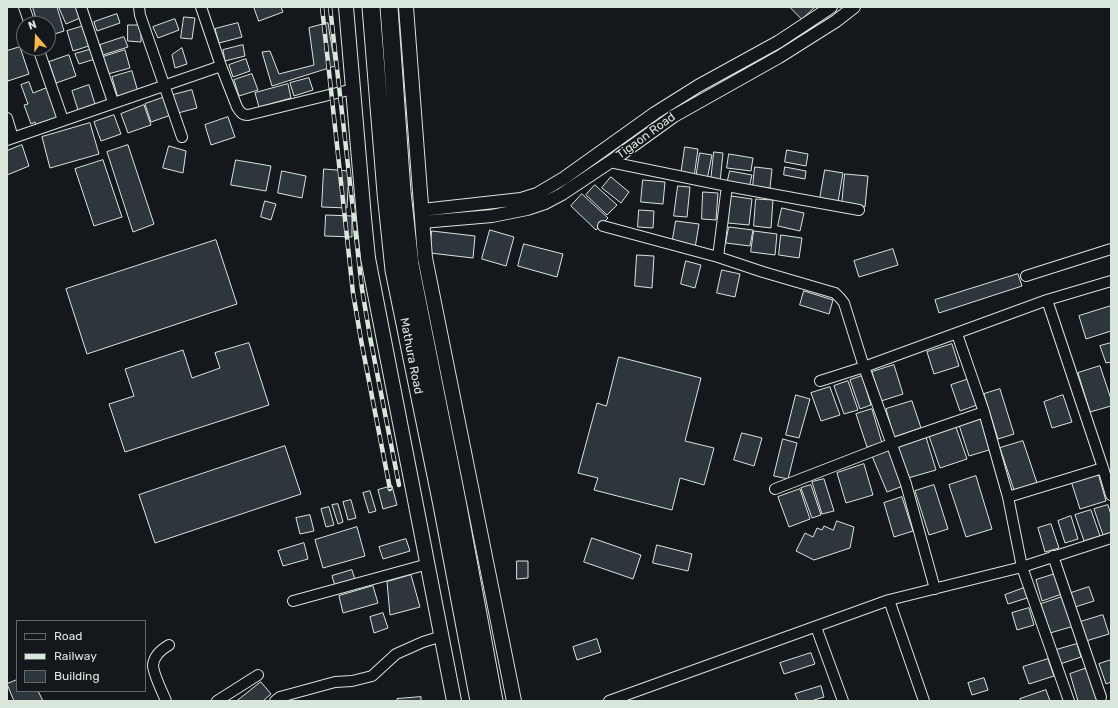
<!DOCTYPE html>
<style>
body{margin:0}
#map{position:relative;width:1118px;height:708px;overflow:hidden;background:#14181c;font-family:Rubik,sans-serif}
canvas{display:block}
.frame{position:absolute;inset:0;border:8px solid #d8e6dc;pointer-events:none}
.legend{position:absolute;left:16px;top:620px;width:130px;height:72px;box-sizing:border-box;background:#14181c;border:1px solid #626a69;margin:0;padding:5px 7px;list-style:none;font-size:12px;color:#d8e6dc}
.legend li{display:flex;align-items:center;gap:8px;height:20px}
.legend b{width:20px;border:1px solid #626a69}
.north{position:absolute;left:16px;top:16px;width:40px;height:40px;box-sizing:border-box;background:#14181c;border:1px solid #626a69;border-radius:50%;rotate:341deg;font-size:11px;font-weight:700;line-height:16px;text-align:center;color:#d8e6dc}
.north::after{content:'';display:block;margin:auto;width:14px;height:18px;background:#ffb74d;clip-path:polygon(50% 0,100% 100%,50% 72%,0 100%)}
</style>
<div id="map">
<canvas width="1118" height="708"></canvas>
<div class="frame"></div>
<ul class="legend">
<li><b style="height:5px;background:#14181c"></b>Road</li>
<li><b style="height:5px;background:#d8e6dc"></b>Railway</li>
<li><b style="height:11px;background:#2c363c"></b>Building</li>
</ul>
<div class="north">N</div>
</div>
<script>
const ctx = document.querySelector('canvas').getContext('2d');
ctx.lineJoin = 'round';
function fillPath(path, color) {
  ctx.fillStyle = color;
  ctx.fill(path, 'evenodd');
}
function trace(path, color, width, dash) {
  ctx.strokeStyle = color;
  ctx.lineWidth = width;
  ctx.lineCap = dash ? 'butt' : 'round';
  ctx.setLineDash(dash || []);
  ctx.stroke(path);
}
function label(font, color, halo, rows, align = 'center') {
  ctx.font = font + ' Rubik,sans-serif';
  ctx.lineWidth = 3;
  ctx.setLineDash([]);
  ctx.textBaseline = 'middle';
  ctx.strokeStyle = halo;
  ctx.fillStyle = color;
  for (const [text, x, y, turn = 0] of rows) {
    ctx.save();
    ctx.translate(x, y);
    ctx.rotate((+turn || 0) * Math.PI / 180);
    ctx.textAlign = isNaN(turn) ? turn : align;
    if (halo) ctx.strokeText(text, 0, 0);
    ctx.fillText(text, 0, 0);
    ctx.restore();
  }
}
const building = new Path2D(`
 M33,7H57L64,31L48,36V24H38Z
 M76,7L80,18L66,24L59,8Z
 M254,7H281L283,12L259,21Z
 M790,7H815L802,19Z
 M117,14L120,23L97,31L94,22Z
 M184,17L195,18L192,39L181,38Z
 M175,19L179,30L158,38L153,27Z
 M238,23L242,37L219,43L215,29Z
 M328,23L335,66L272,86L262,52L270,51L279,74L314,65L309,28Z
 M87,25L92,45L73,51L67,31Z
 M128,25H141V42L128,41Z
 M124,37L128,47L103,55L100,45Z
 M243,45L245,56L225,61L223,50Z
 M20,47L29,74L8,81L7,77V51Z
 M182,48L187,64L175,68L172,55Z
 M92,49L95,59L79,64L75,54Z
 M125,50L130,68L108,74L103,57Z
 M69,55L76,76L56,83L49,62Z
 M246,59L250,71L233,77L229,65Z
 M132,71L138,92L118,98L112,77Z
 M252,74L258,90L239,96L234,80Z
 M309,78L313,90L294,96L290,83Z
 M29,82L33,93L51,86L61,117L36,126L35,122L31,124L24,105L28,104L21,85Z
 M288,84L291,98L259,107L255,93Z
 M89,85L95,104L78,110L72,91Z
 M192,90L197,108L178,113L173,95Z
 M165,97L171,115L151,122L145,104Z
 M144,105L151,125L128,133L121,114Z
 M114,115L121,134L101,141L94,122Z
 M228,117L235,137L211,145L205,125Z
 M90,123L99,154L50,168L42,137Z
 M22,145L29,166L7,175V151Z
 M128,145L154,224L133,232L107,152Z
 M169,146L186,151L183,173L163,168Z
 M685,147L698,149L694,177L681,175Z
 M787,150L808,154L806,166L785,162Z
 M714,152L723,153L720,182L711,181Z
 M700,153L712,155L707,180L696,178Z
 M729,154L753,158L751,171L727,168Z
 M103,160L122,217L94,226L75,169Z
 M236,160L271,166L266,191L231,185Z
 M755,167L772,169L770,188L753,186Z
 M785,167L806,171L805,179L784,175Z
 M324,169L349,171L347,208L322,207Z
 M825,170L843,173L838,202L820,199Z
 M282,171L306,176L302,198L278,193Z
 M730,171L752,175L749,188L727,184Z
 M845,174L868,176L865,207L842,204Z
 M611,177L629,192L621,203L602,188Z
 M643,180L665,182L663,204L641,202Z
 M595,185L617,205L607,215L586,195Z
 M678,186L690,187L687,217L674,216Z
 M703,192L718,193L716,220L702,219Z
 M582,194L608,218L596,230L571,206Z
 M731,196L752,199L749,225L728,223Z
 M756,199L773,200L771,228L754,226Z
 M265,201L276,204L271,220L261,217Z
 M782,208L804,213L800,231L778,226Z
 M639,210L654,211L653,228L638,227Z
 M326,215L352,216V237L325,236Z
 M676,221L699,224L695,248L672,244Z
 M729,227L753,230L750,246L726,243Z
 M490,230L514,237L506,266L482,259Z
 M432,231L475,236L473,258L430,253Z
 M754,231L777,234L775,255L751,252Z
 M781,235L802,238L799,258L779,255Z
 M216,240L237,304L87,354L66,289Z
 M524,244L563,254L557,277L518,266Z
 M893,249L898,265L859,277L854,261Z
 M637,255L654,256L652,288L635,286Z
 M686,261L701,265L695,288L681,284Z
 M722,270L740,274L735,297L717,293Z
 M1018,274L1022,286L939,313L935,300Z
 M804,291L833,300L829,314L800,305Z
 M1111,306V331L1086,339L1079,316Z
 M249,343L269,405L125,452L109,404L134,396L125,369L183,350L192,378L220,368L215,353Z
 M1111,343V362L1106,363L1100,346Z
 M952,344L959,366L934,374L927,352Z
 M619,357L701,378L685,441L714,448L704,485L680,478L672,510L594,490L598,478L578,473L597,403L606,406Z
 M894,365L903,394L881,401L872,372Z
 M1100,366L1111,399V406L1090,412L1078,373Z
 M862,376L871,405L860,409L850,380Z
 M969,379L977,405L960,411L951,385Z
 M848,381L858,410L844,414L834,386Z
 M830,387L840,415L821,421L811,393Z
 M1000,389L1014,434L998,439L984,394Z
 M796,395L810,399L799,438L786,435Z
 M1063,395L1072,422L1052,428L1044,402Z
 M912,401L921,428L894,437L886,409Z
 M872,409L882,443L867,447L856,414Z
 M982,418L992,449L969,456L959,425Z
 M956,427L967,459L940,468L929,436Z
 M742,433L762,438L754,466L734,460Z
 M926,437L936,470L908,478L898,446Z
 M783,439L797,443L788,479L774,476Z
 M1023,441L1037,483L1014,490L1000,448Z
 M285,446L301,494L155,543L139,495Z
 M888,449L903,486L887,492L872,456Z
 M864,464L873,495L846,503L837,473Z
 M1098,473L1106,501L1080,509L1071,481Z
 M976,476L992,529L966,537L949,485Z
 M824,479L834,511L822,514L812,482Z
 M811,485L821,515L812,518L801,488Z
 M934,485L948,529L929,535L915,491Z
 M392,486L397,505L383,509L378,490Z
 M800,489L810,519L789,527L778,497Z
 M370,491L376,511L369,513L363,493Z
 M902,497L913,531L894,537L884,503Z
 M351,500L356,518L348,520L343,502Z
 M338,504L343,522L338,524L332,505Z
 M1108,505L1111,515V533L1103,535L1094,509Z
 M329,507L334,525L326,527L321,509Z
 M1091,510L1100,536L1084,541L1075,515Z
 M310,515L314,531L300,534L296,518Z
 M1071,516L1078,539L1065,543L1058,521Z
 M837,521L854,527L850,548L814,560L796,551L805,533L813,537L817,528L822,530L824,526L833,530Z
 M1051,524L1059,548L1045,552L1038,528Z
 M357,527L365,556L323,568L315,540Z
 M592,538L641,555L633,579L584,562Z
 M406,539L410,551L383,559L379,547Z
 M304,543L308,559L283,566L278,551Z
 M657,545L692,554L688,571L653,563Z
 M517,561H528V578L517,579Z
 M352,570L356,583L336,589L332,576Z
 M1055,574L1062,594L1042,601L1036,580Z
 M411,575L420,607L390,615L387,582Z
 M373,586L378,603L343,613L339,596Z
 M1089,587L1094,601L1075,607L1071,593Z
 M1024,588L1027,598L1008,604L1005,595Z
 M1065,596L1074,626L1050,633L1041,604Z
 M1029,608L1034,625L1017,630L1012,613Z
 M383,613L388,628L374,633L370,617Z
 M1103,615L1109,634L1086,641L1080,622Z
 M597,639L601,652L577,660L573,647Z
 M1077,644L1081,657L1060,664L1056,650Z
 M811,653L815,664L784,674L780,663Z
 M1048,659L1054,676L1029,684L1023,667Z
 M1111,660V682L1106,684L1099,664Z
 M1090,667L1100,701H1078L1070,674Z
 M984,678L988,690L972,695L968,683Z
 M17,680V691H38L43,701H14L7,684Z
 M261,682L271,694L263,701H237Z
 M821,686L824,697L811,701H798L795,694Z
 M1046,690L1050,701H1021L1020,699Z
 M421,697V701H397V699Z`);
fillPath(building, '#2c363c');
trace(building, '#d8e6dc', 1);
const minor = new Path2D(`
 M24,7L30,24
 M81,7L113,102
 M139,7L140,15L182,137
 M201,7L221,66L237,107C240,112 242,115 248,115L353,89
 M38,48L63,120
 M7,118L13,138
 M7,140L221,66
 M610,162L727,186L859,210
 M603,226L718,257L763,272L835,293L840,298L844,303L864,367L906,484L935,589
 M718,257L727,186
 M1026,276L1111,249
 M1047,300L1103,468L1111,495
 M957,334L984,412L1008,497L1103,468
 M820,381L864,367L1047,300L1111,281
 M775,489L891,444L984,412
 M1008,497L1022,567L1069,701
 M1053,556L1101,697
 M889,600L924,701
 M293,601L428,564
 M816,627L843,701
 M166,701C163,693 153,674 153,665C154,656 162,649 169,645
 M217,701L258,675
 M275,701L280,697L335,682L352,681L372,676L396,654L423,642L442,636
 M609,701L889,600L1022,567L1111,538`);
const tertiary = new Path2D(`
 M422,210L521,199L537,194L564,178L655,113L698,86L778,42L831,7
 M422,222L492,216L527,209L545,203L562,194L610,162L674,116L779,57L836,21L854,7`);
const secondary = new Path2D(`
 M346,7L364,218L368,258L454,701
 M406,7L425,258L514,701`);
const trunk = new Path2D(`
 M371,7L386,193L394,270L442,505L479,701
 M389,7L402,192L410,265L457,501L494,701`);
trace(minor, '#d8e6dc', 12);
trace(tertiary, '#d8e6dc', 14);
trace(secondary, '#d8e6dc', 16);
trace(trunk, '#d8e6dc', 19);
trace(minor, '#14181c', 10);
trace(tertiary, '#14181c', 12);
trace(secondary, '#14181c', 14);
trace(trunk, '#14181c', 17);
const rail = new Path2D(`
 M322,7L353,293L361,340L390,489
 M330,7L362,289L370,337L399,485`);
trace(rail, '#d8e6dc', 4.5);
trace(rail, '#14181c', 3, [9]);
label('12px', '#d8e6dc', '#14181c', [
 ["Tigaon Road",646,136,-36],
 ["Mathura Road",411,356,79]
]);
</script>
